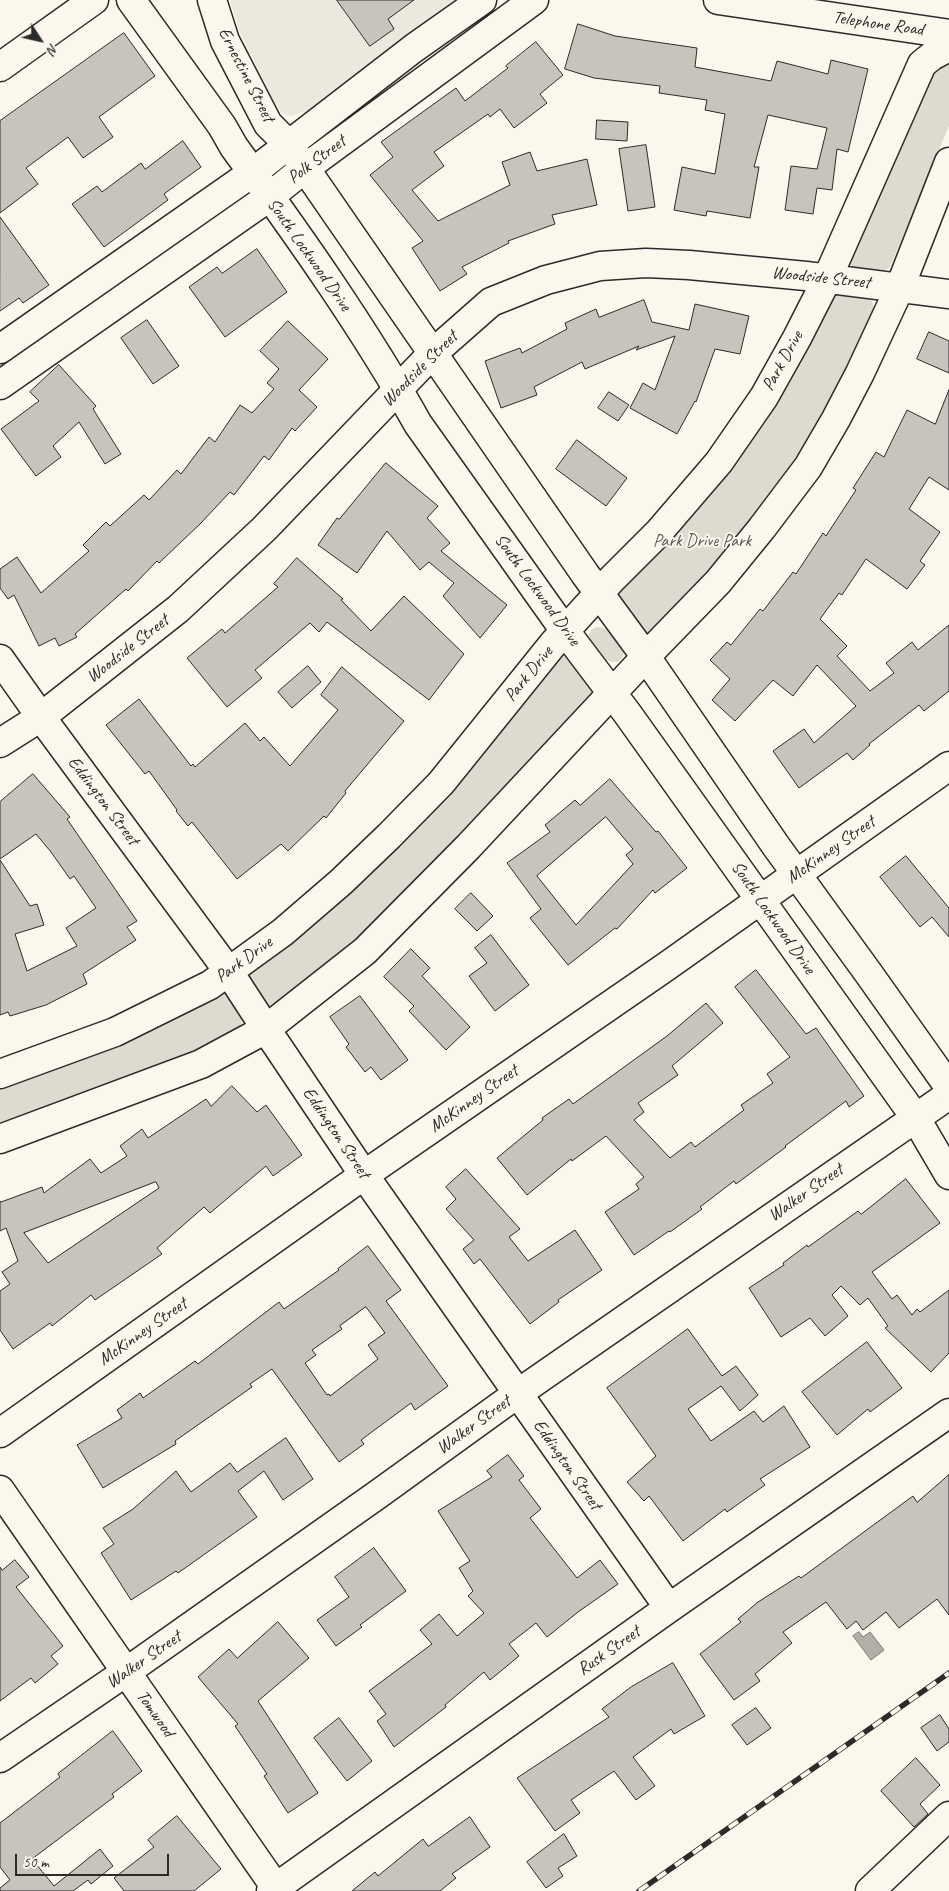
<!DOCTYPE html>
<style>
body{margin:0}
#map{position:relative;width:949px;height:1891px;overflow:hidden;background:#fbf7ec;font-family:Caveat,sans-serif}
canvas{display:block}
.north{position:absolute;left:15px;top:15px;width:50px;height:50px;-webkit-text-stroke:4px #fbf7ec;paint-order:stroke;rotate:125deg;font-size:14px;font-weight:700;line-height:20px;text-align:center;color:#2b2b2b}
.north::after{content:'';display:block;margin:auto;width:18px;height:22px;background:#2b2b2b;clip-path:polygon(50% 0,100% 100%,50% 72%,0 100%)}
.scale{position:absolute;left:15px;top:1854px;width:154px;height:22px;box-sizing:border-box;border:2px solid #2b2b2b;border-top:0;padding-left:6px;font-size:15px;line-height:18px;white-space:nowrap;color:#2b2b2b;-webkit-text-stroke:4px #fbf7ec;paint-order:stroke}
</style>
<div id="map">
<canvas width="949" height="1891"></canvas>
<div class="north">N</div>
<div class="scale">50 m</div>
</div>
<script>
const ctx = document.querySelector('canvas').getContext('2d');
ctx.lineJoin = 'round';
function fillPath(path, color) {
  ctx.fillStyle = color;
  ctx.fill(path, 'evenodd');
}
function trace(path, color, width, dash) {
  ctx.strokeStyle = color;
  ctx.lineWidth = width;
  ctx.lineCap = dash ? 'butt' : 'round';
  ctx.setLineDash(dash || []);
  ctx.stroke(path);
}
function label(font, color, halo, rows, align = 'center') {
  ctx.font = font + ' Caveat,sans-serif';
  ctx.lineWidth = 4;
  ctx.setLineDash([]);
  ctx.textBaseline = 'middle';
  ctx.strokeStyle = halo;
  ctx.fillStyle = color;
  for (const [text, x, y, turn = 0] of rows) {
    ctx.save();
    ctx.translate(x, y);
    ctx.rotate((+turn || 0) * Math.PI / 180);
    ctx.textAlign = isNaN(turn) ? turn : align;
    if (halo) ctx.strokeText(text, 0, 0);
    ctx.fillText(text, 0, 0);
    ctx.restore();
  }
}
fillPath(new Path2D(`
 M230,0H461L387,56L309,110L291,116L284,115L276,105L240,33Z`), '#ebe8de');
fillPath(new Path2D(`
 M949,50V126L890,267C879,276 853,276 848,262L939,59Z
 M844,293C859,295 874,292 874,311L843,383L808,445L756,522L648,636L642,633L618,599V593L827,305L835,296Z
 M599,627C614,629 623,643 623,657L618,662C596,664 576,630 599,627Z
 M566,654L594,691L592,698L395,905L352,947L276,1005L267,1006L247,983V975L253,968L546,672Z
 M222,992C234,998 240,1010 242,1023L238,1029L185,1058L0,1128V1088L87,1056Z`), '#dddad0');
const water = new Path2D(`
 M859,1632L863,1637L870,1632L884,1650L871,1660L853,1636Z`);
fillPath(water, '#b1afa7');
trace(water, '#7b7a75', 1);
const building = new Path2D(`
 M337,0H414L388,19L394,29L370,46Z
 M578,24L615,36L697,48L695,67L771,81L777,61L828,74L831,60L868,69L848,152L837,149L832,190L817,188L813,214L785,210L791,166L817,169L827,128L768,115L754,167H759L750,218L707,211L706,216L674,210L682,167L715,174L725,114L705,110L707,100L659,93L660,86L594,78L565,69Z
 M124,33L155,76L99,117L113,137L83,158L68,137L26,168L38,184L0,213V121Z
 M536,42L563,75L540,94L547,103L514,128L500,109L490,117L488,114L434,152L444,166L412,190L438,221L510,185L502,162L530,152L537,171L587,159L597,205L552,215L555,224L508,241L509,243L462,267L467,274L440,291L412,248L423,241L370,175L393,157L381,142L456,88L465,101L508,68L506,66Z
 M597,120L628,122L627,141L596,139Z
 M183,141L201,167L164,194L168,200L104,247L72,204L97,186L102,192L141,163L145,169Z
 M646,145L655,207L628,211L619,149Z
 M0,217L49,285L23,303L19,298L0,311Z
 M257,249L287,292L225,337L189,287L217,267L222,273Z
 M644,300L652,322L689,330L695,304L749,316L740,354L715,349L696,402L695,401L677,434L630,408L643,383L655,390L675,336L636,350L639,346L585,369L582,362L534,387L537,395L501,408L485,361L520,348L522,353L567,329L565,323L596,309L599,317Z
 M147,320L179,366L153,384L121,338Z
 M288,321L328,359L299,390L317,407L295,431L292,428L269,460L264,456L234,495L230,492L201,523L159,563L157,561L128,591L126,589L75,634L77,637L59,646L55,638L39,646L14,595L8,599L0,588V569L17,557L41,593L89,551L83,545L106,522L110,526L144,495L149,500L177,470L181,474L209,437L215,442L240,405L252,413L274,389L267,383L279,369L260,351Z
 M929,332L949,341V373L917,359Z
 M59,365L96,406L93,409L121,454L105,464L79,422L53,446L61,457L36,476L1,429L39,401L30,392Z
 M949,390V490L929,477L909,509L940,532L920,561L925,565L907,589L866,559L842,595L839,593L820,619L847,646L837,656L870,691L894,673L886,663L912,642L918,650L949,625V691L924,711L919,705L869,744L870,745L853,760L847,753L799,788L773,751L804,729L814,743L856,706L817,665L793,696L773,680L735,721L712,700L730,679L710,660L727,642L731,645L760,609L763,611L793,572L796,574L823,533L826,536L856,490L853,488L876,452L884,457L907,410L935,424Z
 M609,392L629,405L618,421L598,408Z
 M577,440L627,478L606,506L556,469Z
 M386,463L438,506L427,518L450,543L441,551L507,605L480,638L443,596L454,583L429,562L420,570L387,531L357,573L318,545L337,518L339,519Z
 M297,558L343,599L341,600L371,631L404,596L464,654L429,700L327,622L319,632L310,623L255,670L262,678L227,707L187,658L222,629L225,633L278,587L274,584Z
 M308,666L321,682L292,708L278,692Z
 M342,667L404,721L345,791L346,793L326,818L324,816L288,851L281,844L237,879L192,822L188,826L176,811L177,810L149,771L145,774L106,725L139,699L191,766L193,764L195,767L245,723L260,741L264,737L290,766L338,710L321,695Z
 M33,774L70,817L67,819L137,921L127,927L136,940L83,974L87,984L46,1005L10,1016L8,1012L0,1015V860L30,906L37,904L44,925L15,934L27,971L77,946L66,928L96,908L74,876L70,879L51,852L36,834L0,859V802Z
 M610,779L656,832L658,831L687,868L655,893L653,890L617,929L615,928L568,965L530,918L541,909L507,863L550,832L545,825L575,800L580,805ZM606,817L633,849L626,855L633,864L576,925L537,876Z
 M906,856L949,908V937L932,917L920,927L880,877Z
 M471,893L493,916L477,931L455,909Z
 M491,935L529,985L495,1011L469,976L487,963L475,948Z
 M411,949L430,968L422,976L470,1027L446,1050L409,1011L414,1006L384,977Z
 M756,970L806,1034L816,1028L864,1096L849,1107L846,1101L785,1146L786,1147L736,1184L734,1181L700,1207L702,1209L670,1232L669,1231L634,1255L605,1212L639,1189L636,1184L644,1177L606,1136L572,1161L571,1159L527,1195L497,1158L543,1120L542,1118L569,1099L573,1104L667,1036L706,1003L723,1023L672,1066L678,1075L638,1103L644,1112L634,1120L670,1158L691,1142L695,1147L744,1110L741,1105L773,1083L767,1074L790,1057L735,987Z
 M360,996L408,1060L381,1080L371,1067L365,1072L346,1047L349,1044L330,1017Z
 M232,1086L257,1112L266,1105L302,1155L273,1176L266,1166L210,1213L204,1207L157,1248L162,1254L95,1300L91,1295L52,1326L50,1323L13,1349L0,1330V1291L10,1284L2,1272L18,1261L6,1228L0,1231V1201L1,1202L42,1187L44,1193L90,1159L101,1173L127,1156L120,1146L142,1129L148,1138L206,1099L211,1106ZM156,1182L159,1188L48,1263L24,1233Z
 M466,1169L520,1229L509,1237L528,1261L575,1230L602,1270L558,1300L559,1302L530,1324L480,1259L474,1264L463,1249L474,1240L446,1209L456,1199L446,1187Z
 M906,1179L940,1223L872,1272L892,1299L897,1295L912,1315L917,1309L920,1312L949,1290V1353L931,1372L885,1328L888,1326L868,1298L860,1305L841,1286L832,1295L848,1316L825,1336L810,1318L781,1337L749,1288L784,1265L783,1263L807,1245L808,1247L858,1211L861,1214Z
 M368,1246L401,1290L386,1301L448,1386L415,1410L411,1403L361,1440L364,1444L339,1462L272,1369L250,1384L252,1387L175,1441L176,1444L103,1488L77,1445L122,1418L117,1410L140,1393L143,1398L195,1361L198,1364L279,1302L284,1309L339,1270L338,1269ZM366,1307L385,1333L368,1345L378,1359L330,1396L329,1394L327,1395L305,1363L316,1355L312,1350L342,1329L340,1326Z
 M688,1329L722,1376L736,1366L758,1395L740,1411L721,1386L688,1409L711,1441L754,1411L763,1422L784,1406L810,1447L760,1479L765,1485L727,1512L725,1509L683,1541L649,1496L644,1501L627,1482L656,1456L607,1388Z
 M867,1342L902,1388L870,1412L868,1409L837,1435L802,1392Z
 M286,1438L313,1479L283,1500L264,1471L238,1491L257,1517L178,1573L176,1571L131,1600L101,1553L114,1544L103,1528L133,1509L176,1471L191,1492L230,1463L237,1472Z
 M508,1455L524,1476L519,1480L541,1509L530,1518L577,1578L600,1560L618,1584L578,1612L547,1637L536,1623L509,1644L519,1656L490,1680L484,1672L445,1705L446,1707L394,1747L377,1721L386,1714L369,1691L432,1644L420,1630L439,1614L457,1636L484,1613L468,1596L473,1591L459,1568L470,1561L438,1511L492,1477L487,1471Z
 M949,1475V1615L937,1599L899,1628L886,1612L863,1630L856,1621L847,1629L826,1602L783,1632L792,1643L755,1674L760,1681L734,1700L700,1654L741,1622L738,1619L758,1602L799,1576L801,1578L913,1496L917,1502Z
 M374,1548L406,1591L360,1625L362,1627L336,1646L317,1620L349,1597L335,1577Z
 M15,1560L29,1577L16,1587L63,1646L51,1656L58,1664L35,1683L31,1678L0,1701V1567L2,1570Z
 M278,1622L309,1658L258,1701L318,1793L288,1813L264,1776L267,1774L235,1726L238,1724L198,1677L229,1649L237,1658Z
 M673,1663L705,1716L674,1734L671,1729L633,1757L655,1786L636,1800L614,1771L571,1800L580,1813L555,1831L517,1778L609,1717L602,1709L631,1687Z
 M756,1708L771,1728L747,1745L732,1725Z
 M940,1715L949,1729V1742L937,1751L921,1728Z
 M339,1718L372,1761L347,1781L314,1738Z
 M113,1731L142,1771L112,1794L114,1797L32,1859L54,1886L100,1849L113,1866L91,1884L88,1880L73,1891H0V1888L10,1880L0,1867V1823L60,1777L58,1774Z
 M916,1758L940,1785L920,1804L928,1814L914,1827L881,1791Z
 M177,1816L221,1869L194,1891H124L114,1878L154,1847L148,1840Z
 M470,1817L490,1847L452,1874L456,1878L440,1891H352L375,1872L378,1876L423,1839L428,1846Z
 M564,1834L577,1856L558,1868L563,1876L546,1888L527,1862Z`);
fillPath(building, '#c7c4bc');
trace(building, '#2b2b2b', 1);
const minor = new Path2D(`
 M718,0L949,34
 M0,67L94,0
 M0,659L41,717L229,972L266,1029L364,1175L669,1608
 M0,743L41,717L178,609L264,529L432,354L491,302L546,280L600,266L646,263L689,265L806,276L949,294
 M0,1074L115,1032L210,985L283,932L341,882L389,836L441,783L553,644L611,580L658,533L719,462L764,397L797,338L827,279L922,64L932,56L949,47
 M0,1139L201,1064L266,1029L365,951L468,847L656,646L718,582L762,528L808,467L836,419L860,373L900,287L949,162
 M0,1433L364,1175L667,966L949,766
 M0,1490L276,1888
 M0,1758L126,1672L377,1495L517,1394L949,1095
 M271,1891L669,1608L949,1413
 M870,1891L949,1816`);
const major = new Path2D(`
 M131,0L222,126L234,147C299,236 364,328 418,424L565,631L627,713L915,1117L949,1175
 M212,0L225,41L268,124L289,145L585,574L646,657L776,846L869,974L949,1087
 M0,349L252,173L414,48L482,0
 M0,385L269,197L304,169L534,0`);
trace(minor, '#2b2b2b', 31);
trace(major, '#2b2b2b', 31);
trace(minor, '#fbf7ec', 28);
trace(major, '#fbf7ec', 28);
const rail = new Path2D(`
 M639,1891L949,1673`);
trace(rail, '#2b2b2b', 5.5);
trace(rail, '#fbf7ec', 4, [11]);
label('18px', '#2b2b2b', '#fbf7ec', [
 ["Telephone Road",878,24,8],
 ["Ernestine Street",246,75,63],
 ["Polk Street",317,160,-37],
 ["South Lockwood Drive",309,255,55],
 ["Woodside Street",821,278,6],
 ["Park Drive",783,361,-61],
 ["Woodside Street",420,369,-45],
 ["South Lockwood Drive",537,590,54],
 ["Woodside Street",128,649,-38],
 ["Park Drive",529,674,-51],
 ["Eddington Street",103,801,53],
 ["McKinney Street",831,850,-35],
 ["South Lockwood Drive",773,918,55],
 ["Park Drive",244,960,-36],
 ["McKinney Street",474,1099,-35],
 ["Eddington Street",336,1133,56],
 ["Walker Street",806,1193,-35],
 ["McKinney Street",143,1332,-35],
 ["Walker Street",474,1425,-36],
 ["Eddington Street",567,1465,55],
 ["Rusk Street",609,1651,-35],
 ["Walker Street",144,1660,-35],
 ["Tomwood",155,1714,55]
]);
label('18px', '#585754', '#fbf7ec', [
 ["Park Drive Park",702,541]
]);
</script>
